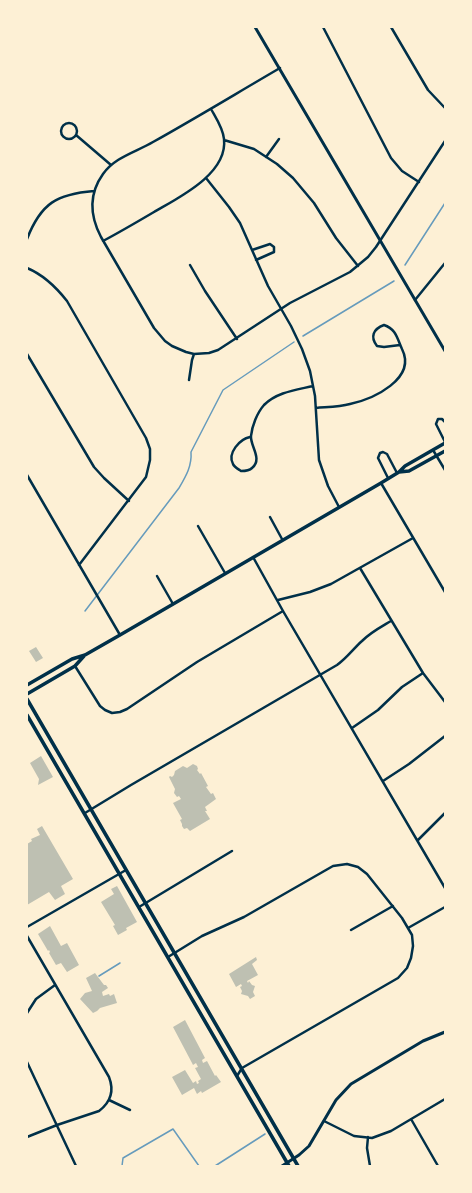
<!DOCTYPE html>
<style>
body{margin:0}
#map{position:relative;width:472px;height:1193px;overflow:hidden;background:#fdf0d5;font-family:Literata,serif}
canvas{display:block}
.frame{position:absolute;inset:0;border:28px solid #fdf0d5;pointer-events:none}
</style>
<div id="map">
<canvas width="472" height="1193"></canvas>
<div class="frame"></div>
</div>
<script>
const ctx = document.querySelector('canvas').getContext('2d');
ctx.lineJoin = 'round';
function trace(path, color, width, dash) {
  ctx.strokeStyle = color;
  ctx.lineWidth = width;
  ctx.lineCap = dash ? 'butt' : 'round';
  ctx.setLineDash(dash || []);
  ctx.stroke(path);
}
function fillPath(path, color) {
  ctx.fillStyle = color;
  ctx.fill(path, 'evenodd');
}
trace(new Path2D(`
 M405,265L445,203
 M303,336L394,281
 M85,611L179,488C186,476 192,466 191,452L223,390L294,342
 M99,976L120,963
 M122,1166L123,1158L173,1129L199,1166
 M215,1166L265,1134`), '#669bbc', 1.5);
fillPath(new Path2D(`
 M36,647L43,658L36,662L29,651Z
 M41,756L53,777L38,785L39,779L30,763Z
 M193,764L197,766L198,769L197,770L200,774L201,773L208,786L206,787L211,794L213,793L216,799L205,807L207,811H205L210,819L190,831L187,828L184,829L182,826V824L180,820L182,819L173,803L181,799L179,796L177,797L174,793L175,789L169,777L170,776L172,777L174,775L175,771L183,766L187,768Z
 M42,826L73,879L61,886L65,894L55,900L49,892L27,905V844L32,841L31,839L40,835L37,829Z
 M117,886L137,922L126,928L127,930L118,935L113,926L115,925L101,902L114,894L111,889Z
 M50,926L61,946L67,943L79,965L67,972L61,963L56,965L49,953L50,952L49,950L48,951L38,934Z
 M256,957L257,960L252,964L258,975L247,981L248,983L249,981L252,985L255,986L253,992L255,996L250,999L248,996L241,994L242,991L240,987L242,986L241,984L236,987L229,974Z
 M95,973L104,985H106L108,988L102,992L103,996L109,994L110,996L114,994L117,1003L100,1008L97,1011L93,1013L80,999L85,993L92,991L86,978Z
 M185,1020L205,1058L202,1060L203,1063L207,1061L215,1076L216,1075L221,1082L202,1093L201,1091L197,1094L194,1088L182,1095L172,1077L185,1070L193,1083L196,1081L197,1084L199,1083L198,1081L201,1079L195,1068L198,1067L196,1063L193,1065L192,1063L173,1027Z`), '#bec0b2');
trace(new Path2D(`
 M323,27L391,158L402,171L419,182
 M391,27L428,90L445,108
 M280,68C237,93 196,118 153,142C136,152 115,157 103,174C88,195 90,216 101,237L154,328L165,341L172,346L186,352L194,354L209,353L218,350L290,303L350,272L368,257L376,247L445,141
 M61 131a8 8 0 1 1 16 0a8 8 0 1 1-16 0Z
 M76,135L111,165
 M224,140L254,149L277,164L293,178L314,203L336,238L358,266
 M266,157L279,139
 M206,178L229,207L240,223L268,286L291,326L302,349L310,371L315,396L319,460L328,486L339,507
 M27,239C41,203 57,194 94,191
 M103,241C120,232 137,222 154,212C178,198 228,174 224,139C223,128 216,118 211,109
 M252,250L270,244L274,247V252L256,260
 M190,265L205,291L237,339
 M27,268C44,275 56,287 67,301L146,438L150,449V460L146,477L79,565
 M415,300L445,263
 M27,354L94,467L104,478L129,501
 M189,380L192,360L194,354
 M316,408C327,407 339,407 350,404C373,399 417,379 402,349C397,338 396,329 384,325C373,329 370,337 377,346L384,347L400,345
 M445,422L442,419H438L436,424L445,442
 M250,437C240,439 227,453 233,464C234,467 238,469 241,471C245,471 249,471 252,468C263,459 250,446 251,436C252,426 257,413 264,405C277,392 296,390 313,386
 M433,450L445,470
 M27,475L120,635
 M388,478L378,458L380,453L383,452L387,454L397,473
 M381,483L445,592
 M270,517L282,539
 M198,526L225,573
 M253,557L283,611L445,888
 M360,568L423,673L445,702
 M157,576L173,604
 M278,600L310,592L331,584L413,538
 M75,666L100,706L105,710L112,713L120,712L127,709L197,662L283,611
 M352,728L378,710L402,687L423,673
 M383,781L409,764L445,736
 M85,813L131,785L337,665C347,658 353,649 362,641C371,632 381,627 391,621
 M418,840L445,813
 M139,907L232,851
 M27,927L126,870
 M408,928L445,907
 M351,930L393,906
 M27,936L109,1077C114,1090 111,1102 99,1111L57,1125L27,1137
 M168,957L202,936L244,917L333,866L347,864L358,867L367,874L402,918L412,935L413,946L411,958L407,968L398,978L242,1068L237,1076
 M27,1013L36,999L55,985
 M27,1062L76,1166
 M109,1100L130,1110
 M411,1119L438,1166
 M324,1121L354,1136L372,1138L391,1131L445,1099
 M368,1137L367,1148L370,1166`), '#003049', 2.5);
trace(new Path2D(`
 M255,27L445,351
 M282,1166L299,1155L309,1146L336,1100L351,1084L423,1041L445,1032`), '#003049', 3);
trace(new Path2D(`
 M399,472L409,471L445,451
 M27,685L72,659L85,655L120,635L381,483L399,472L405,466L445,443
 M27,694L75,666L84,656`), '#003049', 3.5);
trace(new Path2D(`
 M27,699L298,1166
 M27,715L289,1166`), '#003049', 3.5);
</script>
